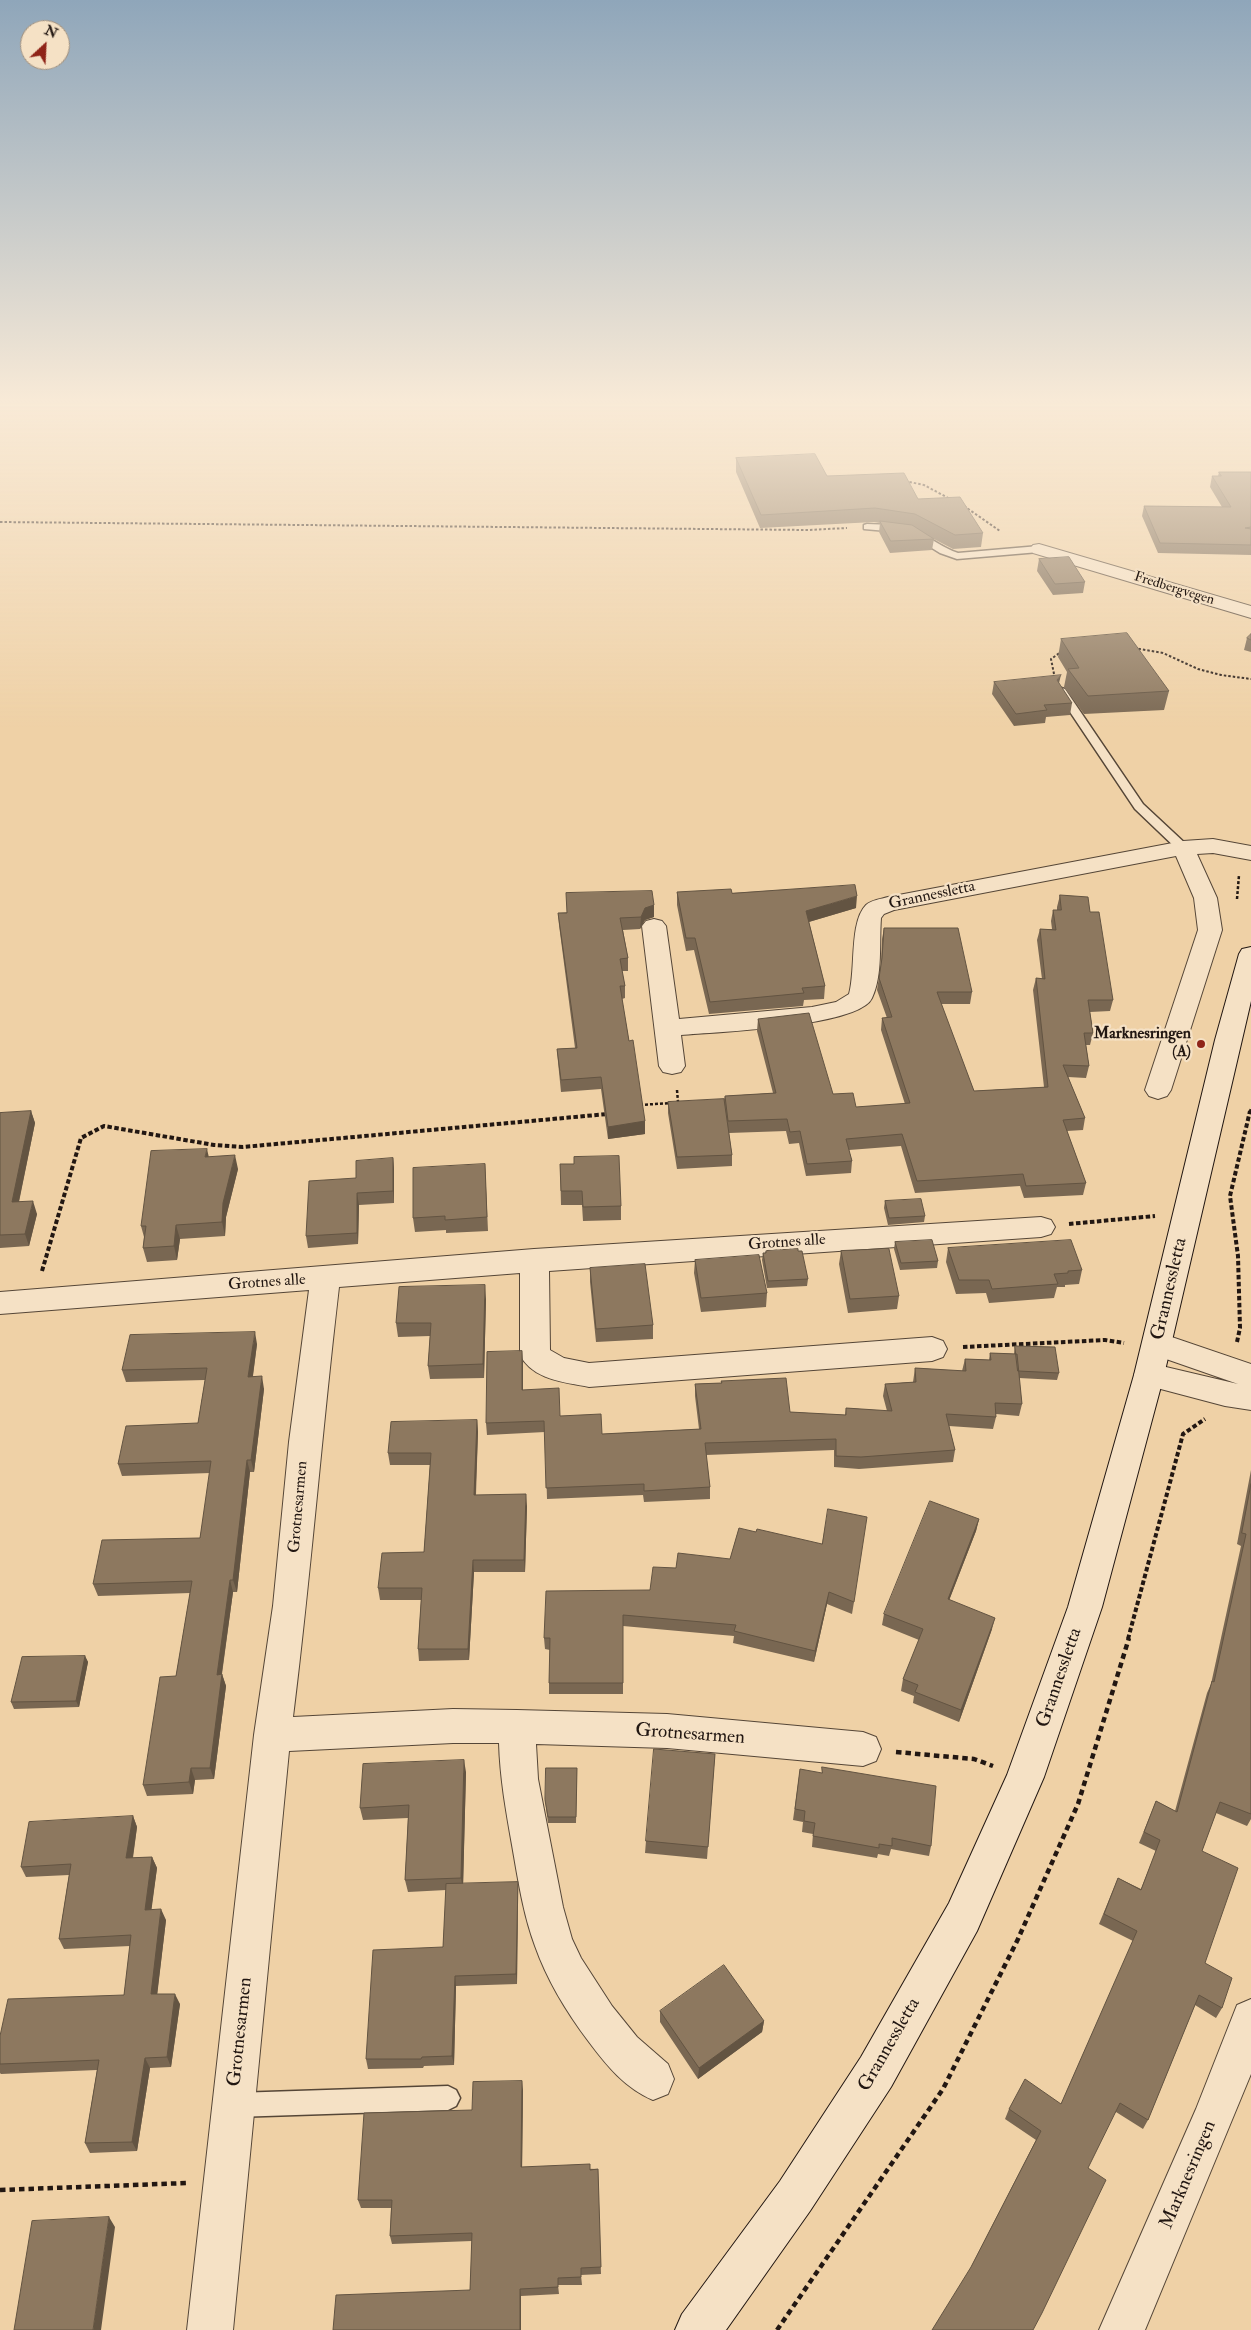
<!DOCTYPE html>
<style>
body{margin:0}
#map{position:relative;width:1251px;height:2330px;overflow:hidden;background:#efd1a6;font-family:"IM FELL Double Pica",serif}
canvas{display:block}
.north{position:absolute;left:20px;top:20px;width:50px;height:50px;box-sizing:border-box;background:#f5e1c5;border:1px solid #a1907d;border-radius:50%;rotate:25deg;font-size:14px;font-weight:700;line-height:20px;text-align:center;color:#221712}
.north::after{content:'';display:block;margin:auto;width:18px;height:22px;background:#8f2418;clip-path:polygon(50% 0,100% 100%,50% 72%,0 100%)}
</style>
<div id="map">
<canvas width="1251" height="2330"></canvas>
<div class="north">N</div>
</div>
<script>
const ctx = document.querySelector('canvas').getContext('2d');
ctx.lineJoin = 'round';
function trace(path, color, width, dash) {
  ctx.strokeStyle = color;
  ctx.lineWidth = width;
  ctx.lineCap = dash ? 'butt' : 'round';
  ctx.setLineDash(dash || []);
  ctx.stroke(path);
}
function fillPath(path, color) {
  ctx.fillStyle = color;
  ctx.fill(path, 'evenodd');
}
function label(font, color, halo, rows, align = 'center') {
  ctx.font = font + ' "IM FELL Double Pica",serif';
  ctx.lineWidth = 4.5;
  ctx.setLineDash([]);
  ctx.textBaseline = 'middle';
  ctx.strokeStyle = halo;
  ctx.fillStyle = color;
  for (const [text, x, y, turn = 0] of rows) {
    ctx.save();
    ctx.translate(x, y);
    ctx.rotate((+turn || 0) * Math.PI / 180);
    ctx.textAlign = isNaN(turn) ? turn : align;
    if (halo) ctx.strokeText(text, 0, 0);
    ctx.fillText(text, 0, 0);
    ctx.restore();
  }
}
const lane = new Path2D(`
 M867,524C884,525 903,524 919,532C932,539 943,548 958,553L1039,546L1044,549L1039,552L957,559L940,553L911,535L899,532L864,529V525Z
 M1061,688L1065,689L1143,804L1187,845L1189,848L1187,851H1179L1135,809L1056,691Z
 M448,2086L456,2090L460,2098L456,2106L448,2110L235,2117L227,2113L223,2105L227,2097L235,2093Z`);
const street = new Path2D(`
 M1039,544L1251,606V618L1033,553L1030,549L1033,545Z
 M1213,839L1251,846V860L1213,853L1197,854L1217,898L1222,930L1171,1090L1167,1096L1158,1099L1149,1096L1145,1090L1198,930L1194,898L1176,856L894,910L884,914L881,918C879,943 883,975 872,998C859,1027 714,1032 681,1035L685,1066L681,1072L672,1074L663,1072L659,1066L642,926L646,921L654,919L662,921L666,926L679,1019L812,1007L836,1002L849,994C856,970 849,922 866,905C871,900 881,899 888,897L1183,841Z
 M1041,1217L1051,1220L1055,1227L1051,1234L1041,1237L549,1271L550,1350L564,1358L589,1363L932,1337L943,1341L947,1349L943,1357L932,1361L589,1387C564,1382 533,1380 520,1355V1273L339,1287C322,1430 311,1574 293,1717L453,1709L517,1710L667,1714L863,1732L876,1737L881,1749L876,1761L863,1766L667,1748L536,1744L538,1779L563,1907L572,1939L581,1958L612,2006L637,2037L668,2064L674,2079L668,2094L653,2100C625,2088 607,2066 589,2042C567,2013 547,1980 535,1946C523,1914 518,1879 512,1845C506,1811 500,1778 499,1743H453L289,1751L233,2330H187L254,1735L273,1606L289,1442L309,1290L0,1314V1292L534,1249Z
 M1157,1332L1251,1364V1410L1225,1406L1138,1383L1134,1375L1138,1367L1149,1363L1238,1384L1146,1352L1142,1344L1146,1336Z
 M1251,1999V2074L1145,2330H1099L1196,2109L1237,2005Z`);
const secondary = new Path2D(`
 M1251,947V1001L1164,1375L1102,1607L1044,1777L977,1931L891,2087L810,2211L726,2330H675L682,2314L780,2181L861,2057L949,1903L1007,1775L1068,1607L1134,1375L1215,1040L1239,954L1242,949Z`);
trace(lane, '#554637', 3);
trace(street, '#554637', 2);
trace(secondary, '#221712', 2);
trace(new Path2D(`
 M905,481L924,485L952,500
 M964,506L1000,531
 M0,522L808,530L847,528
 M1134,648L1163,653L1198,669L1221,675L1251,679
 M1054,674L1051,659L1061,652`), '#221712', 2, [2.5, 2]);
trace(new Path2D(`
 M1237,899L1239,875
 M677,1090L678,1102
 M640,1105L671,1103
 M1250,1112L1251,1108`), '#221712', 2.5, [3, 2]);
trace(new Path2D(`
 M1069,1224L1155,1216
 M42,1271L81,1138L104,1126L214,1145L243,1147L608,1114
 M1237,1342L1240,1328L1238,1256L1230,1196L1250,1111
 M963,1347L1105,1340L1124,1343
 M1128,1639L1183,1434L1205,1419`), '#221712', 4, [4.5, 2.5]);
trace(new Path2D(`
 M896,1752L974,1759L993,1766
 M0,2190L187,2183
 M777,2330L943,2089L1018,1939L1078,1804L1129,1638`), '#221712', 4.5, [5.5, 4]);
fillPath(lane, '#f5e1c5');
fillPath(street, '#f5e1c5');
fillPath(secondary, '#f5e1c5');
fillPath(new Path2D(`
 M736,458L827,476L918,499L983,533L981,547L953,549L932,538L934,539L932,550L890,553L879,532L880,523L874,522L760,528L736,472Z
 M1219,472H1251V555L1158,553L1142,516L1144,506L1222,507L1210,487L1212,476H1218Z
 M1039,559L1085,582L1083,593L1053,595L1037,571Z
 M1251,634V652L1244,650L1247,638Z
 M1061,639L1169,691L1164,710L1084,714L1064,687L1067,672L1058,657Z
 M994,682L1059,683L1072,703L1070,715L1046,717L1045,723L1014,726L992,694Z
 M677,892L732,893L856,908L809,922L825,986L824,999L804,1000L803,1006L709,1014L694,950L686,951L677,905Z
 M1060,895L1090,912L1113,1000L1110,1011L1090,1012L1093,1033L1090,1045H1086L1089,1066L1086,1078L1068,1077L1085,1118L1083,1130L1067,1131L1086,1183L1083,1195L1024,1198L1020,1186L915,1193L901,1146L849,1150L852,1161L851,1173L806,1176L799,1143L789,1144L786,1131L729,1133L732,1155V1166L677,1169L668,1113V1102L724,1099L725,1096L773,1093L757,1031L758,1019L833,1094L856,1107L905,1104L881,1030L882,1018H887L877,990L881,964L882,939L884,928L972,992L970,1004H941L974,1091L1044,1087L1033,990L1036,978L1042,979L1037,940L1040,929H1052L1051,921L1053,910H1057V907Z
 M654,905V917L645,920L640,929L623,930L628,958V971H622L625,986V998L622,999L629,1041L645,1121V1134L608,1139L601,1089L561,1092L558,1062L557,1049L575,1048L559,925L558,913Z
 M31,1111L35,1123L19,1202L37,1214L29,1246L0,1248V1113Z
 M208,1157L238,1169L226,1217L225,1236L180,1239L177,1260L147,1262L143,1248L144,1237L141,1226Z
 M393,1158L394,1170V1203L359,1205L358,1244L308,1248L306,1236L356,1178Z
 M485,1164L488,1231L446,1233V1230L415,1232L413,1218Z
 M560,1164L621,1206V1220L583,1221L582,1205H561Z
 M885,1201L925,1216L924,1222L888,1225L884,1208Z
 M895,1242L938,1261L937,1268L900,1270L894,1249Z
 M948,1248L1082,1270L1079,1284L1065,1285V1287H1057L1054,1298L989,1303L986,1293L956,1294L946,1262Z
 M766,1251L808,1279L807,1286L767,1288L762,1260L763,1253H765Z
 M841,1251L899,1296L897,1309L848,1313L839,1264Z
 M695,1260L767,1293L766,1307L701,1312L694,1273Z
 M590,1268L653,1325V1339L596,1342L590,1282Z
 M486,1299L484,1378L430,1379L428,1366L430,1336L398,1337L396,1323Z
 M257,1344L253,1376L264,1389L254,1472H250L237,1592H233L222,1674L226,1686L214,1779L195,1780L193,1794L147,1796L143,1785L176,1676L190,1593L98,1596L93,1584L200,1538L210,1473L122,1476L118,1464L198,1423L205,1380L126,1382L122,1370Z
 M1015,1346L1059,1373L1057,1380L1019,1378L1022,1404L1019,1416L996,1414V1417L993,1429L949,1426L955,1450L953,1462L859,1469L834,1467V1450L706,1455L710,1487V1499L644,1502L643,1495L547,1499L545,1432L487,1435L486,1423L522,1351L523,1390L560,1416L602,1434L699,1429L695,1396V1384L721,1383V1381L790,1412L845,1415L846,1408L887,1411L883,1396L885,1384L913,1382L915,1368L962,1371L965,1359L989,1360L990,1353L1014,1354Z
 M477,1420L478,1432L476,1495L527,1506L525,1572H474L469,1660L419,1661L418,1649L421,1600H380L378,1588L424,1552L430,1465H390L388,1453Z
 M1251,1470V1819L1247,1826L1216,1813L1202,1851L1205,1963L1222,2008L1216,2018L1195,2005L1148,2120L1143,2129L1116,2112L971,2267L1036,2140L1005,2119L1009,2109L1061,2104L1133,1941L1099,1924L1118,1878L1141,1889L1156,1851L1139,1843L1156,1801L1175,1811L1207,1693L1211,1684L1241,1546L1237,1544Z
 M979,1519L976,1531L949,1600L992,1629L959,1722L913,1703L914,1696L901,1691L903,1679L919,1640L882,1625L884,1614Z
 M739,1528L854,1602L852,1614L827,1604L814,1662L733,1643L734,1636L623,1626V1694H549V1683L550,1650L545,1649L544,1638L650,1590L676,1568L730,1559Z
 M85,1656L88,1662L79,1707L14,1709L11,1702Z
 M715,1754L707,1859L645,1853L646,1841Z
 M577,1768L576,1823H548L545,1800Z
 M800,1769L931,1846L929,1856L891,1849L889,1856L878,1854L877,1858L812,1847L813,1834L802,1832L803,1822L793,1820Z
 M466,1772L463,1884L518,1882V1892L517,1984L456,1986L454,2065L424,2066L423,2068L368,2069L366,2059L443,1947L446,1890L408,1892L405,1880L408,1818L363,1820L360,1808Z
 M133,1816L137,1827L133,1858L152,1857L157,1868L151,1910L166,1920L157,1994L180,2004L171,2067L150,2068L137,2151L90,2153L85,2143L97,2070L1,2074L0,2073V2036L124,1995L130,1946L64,1949L59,1939L69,1875L26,1877L21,1867Z
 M660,2011L764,2021L762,2032L698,2079L660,2022Z
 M523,2090L522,2167L598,2169L601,2274L581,2275L582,2285H558L559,2294L521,2296V2330H333L470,2290L472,2241L392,2244L390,2236L391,2208H361L358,2200L472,2110Z`), '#796752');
fillPath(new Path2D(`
 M1061,675L1058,687L1057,680Z
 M857,896L856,908L805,923L806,911Z
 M654,905V917L645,920L640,929L641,917L645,908Z
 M31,1111L35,1123L16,1215L12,1202Z
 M645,1121V1134L608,1139V1127Z
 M207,1149L210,1162L205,1157Z
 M235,1155L238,1169L226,1217L225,1236L222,1222L223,1203Z
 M393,1158L394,1170V1203L393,1191Z
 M357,1193L359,1205L358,1244L357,1233Z
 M33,1201L37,1214L29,1246L25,1234Z
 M176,1225L180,1239L177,1260L174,1246Z
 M485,1285L486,1299L484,1378L483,1364Z
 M255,1332L257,1344L251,1389L248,1377Z
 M522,1351L523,1363V1401L522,1390Z
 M262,1376L264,1389L254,1472L251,1460Z
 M477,1420L478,1432L475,1507L474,1495Z
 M247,1460L250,1472L237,1592L233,1580Z
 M526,1494L527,1506L525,1572L524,1560Z
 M979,1519L976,1531L945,1611L948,1599Z
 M473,1560L474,1572L469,1660L468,1649Z
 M230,1580L233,1592L220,1686L217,1675Z
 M829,1592L827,1604L814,1662L815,1651Z
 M995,1618L992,1629L959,1722L961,1710Z
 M85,1656L88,1662L79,1707L76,1701Z
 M222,1674L226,1686L214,1779L210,1768Z
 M464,1760L466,1772L463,1890L461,1878Z
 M191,1768L195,1780L193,1794L189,1782Z
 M133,1816L137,1827L131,1869L126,1858Z
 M152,1857L157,1868L150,1921L145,1910Z
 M518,1882V1892L517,1984L516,1974Z
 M161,1909L166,1920L156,2005L151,1994Z
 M455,1976L456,1986L454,2065L452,2056Z
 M175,1994L180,2004L171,2067L167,2057Z
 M764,2021L762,2032L698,2079L699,2068Z
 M145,2058L150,2068L137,2151L132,2142Z
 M522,2081L523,2090L522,2175L521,2167Z
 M109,2217L115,2227L101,2330H93Z
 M520,2289L521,2296V2330H520Z`), '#635442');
const building = new Path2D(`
 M815,454L827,476L904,473L918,499L960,497L983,533L955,535L915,514L875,508L761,515L736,458Z
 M1219,472H1251V527L1245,528L1251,529V545L1160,543L1144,506L1231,507L1212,476H1221Z
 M880,521L912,525L934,539L891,541Z
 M1069,557L1085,582L1055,584L1039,559Z
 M1127,633L1169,691L1088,696L1068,669L1079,668L1061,639Z
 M1251,634V640L1247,638Z
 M1061,675L1057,680L1072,703L1044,705L1047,710L1016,714L994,682Z
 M855,885L857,896L806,911L825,986L802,988L804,993L710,1002L695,938H686L677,892L731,889L732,893Z
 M652,891L654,905L645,908L641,917L620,918L628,958L620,959L625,986H620L629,1041L633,1040L645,1121L608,1127L601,1077L561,1080L557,1049L577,1048L558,913H567L566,893Z
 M1060,895L1088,897L1090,912H1099L1113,1000H1088L1093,1033H1084L1089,1066L1063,1065L1085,1118L1063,1120L1086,1183L1026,1186L1023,1174L917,1181L902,1134L846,1139L852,1161L807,1164L800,1131L790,1132L787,1119L728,1121L725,1096L776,1093L758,1019L809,1013L833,1094L853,1093L856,1107L910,1103L882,1018L892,1017L879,978L882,958L884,928H958L972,992H937L974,1091L1048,1087L1036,978L1045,979L1040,929L1056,930L1053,910H1061Z
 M724,1099L732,1155L677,1157L668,1102Z
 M31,1111L12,1202L33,1201L25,1234L0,1235V1113Z
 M207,1149L205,1157L235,1155L223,1203L222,1222L176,1225L174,1246L143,1248L146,1226H141L151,1151Z
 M619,1156L621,1206L583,1207L582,1191H561L560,1164H574V1157Z
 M393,1158V1191L357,1193V1233L306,1236L309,1181L356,1178V1161Z
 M485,1164L487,1217L445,1220V1216L413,1218V1168Z
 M921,1199L925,1216L889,1218L885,1201Z
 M932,1240L938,1261L901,1263L895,1242Z
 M1071,1240L1082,1270L1068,1271V1273L1054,1274L1058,1284L992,1289L989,1280H959L948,1248Z
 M798,1249V1251H802L808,1279L768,1281L763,1253H766V1251Z
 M889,1249L899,1296L850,1299L841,1251Z
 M759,1255L767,1293L701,1298L695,1260Z
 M645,1264L653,1325L596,1329L590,1268Z
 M485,1285L483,1364L428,1366L431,1323H396L399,1287Z
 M255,1332L248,1377L262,1376L251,1460H247L233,1580H230L217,1675L222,1674L210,1768H191L189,1782L143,1785L160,1677L176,1676L192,1581L93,1584L102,1540L200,1538L211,1461L118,1464L126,1426L198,1423L207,1368L122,1370L130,1335Z
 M1015,1346L1055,1347L1059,1373L1018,1371Z
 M522,1351V1390L559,1388L560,1416L601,1414L602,1434L701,1429L695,1384L722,1383L721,1381L786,1378L790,1412L846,1415V1408L892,1411L885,1384L916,1382L915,1368L966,1371L965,1359L991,1360L990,1353L1017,1354L1022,1404L995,1403L996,1417L946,1414L955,1450L861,1457L836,1456V1439L705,1443L710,1487L644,1491V1484L546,1488L544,1421L486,1423L487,1352Z
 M477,1420L474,1495L526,1494L524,1560H473L468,1649H418L422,1588H378L382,1553L424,1552L431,1453H388L391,1422Z
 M1251,1484V1814L1220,1802L1202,1851L1238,1868L1205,1963L1232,1978L1222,2008L1199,1995L1148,2120L1120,2103L1088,2168L1106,2180L1042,2313L1033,2330H932L971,2267L1041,2131L1009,2109L1025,2079L1061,2104L1137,1931L1104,1914L1118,1878L1141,1890L1160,1840L1144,1832L1156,1801L1177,1812L1212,1681L1214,1682L1246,1534L1242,1533Z
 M930,1501L979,1519L948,1599L995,1618L961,1710L915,1692L918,1685L903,1679L923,1629L884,1614Z
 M828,1509L867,1517L854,1602L829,1592L815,1651L734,1631L736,1625L623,1615V1683H549L550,1638H544L546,1591L650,1590L653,1567L676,1568L678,1553L730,1559L739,1528L756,1532L757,1529L822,1544Z
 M85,1656L76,1701L11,1702L22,1657Z
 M654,1749L715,1754L708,1847L646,1841Z
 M464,1760L461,1878L405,1880L409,1805L360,1808L363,1764Z
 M822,1767L936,1786L931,1846L892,1838V1846L879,1844V1848L813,1836L815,1823L804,1821L805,1811L795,1809L800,1769L822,1773Z
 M546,1768H577L576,1817H548L545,1800Z
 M133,1816L126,1858L152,1857L145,1910L161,1909L151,1994H175L167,2057L145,2058L132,2142L85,2143L99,2060L0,2064V2036L8,1999L124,1995L131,1935L59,1939L71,1864L21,1867L29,1822Z
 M518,1882L516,1974L455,1976L452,2056L422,2057L421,2059H366L373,1950L443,1947L446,1884Z
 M724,1965L764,2021L699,2068L660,2011Z
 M522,2081L521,2167L590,2164V2170L598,2169L601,2267L581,2268V2277L558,2278V2287L520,2289V2330H333L336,2295L470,2290L472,2233L390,2236L392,2200H358L364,2113L472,2110L473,2082Z
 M109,2217L93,2330H14L32,2221Z`);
fillPath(building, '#8d785f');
trace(building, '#635442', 1);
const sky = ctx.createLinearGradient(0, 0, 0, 729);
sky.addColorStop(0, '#8fa6ba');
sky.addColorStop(0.55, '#f8ead7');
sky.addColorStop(1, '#f8ead700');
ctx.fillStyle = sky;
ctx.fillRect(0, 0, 1251, 729);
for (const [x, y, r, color] of [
 [1201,1044,5,"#8f2418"]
]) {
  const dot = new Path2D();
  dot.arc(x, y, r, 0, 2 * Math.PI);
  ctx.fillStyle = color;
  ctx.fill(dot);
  trace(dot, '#f5e1c5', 2);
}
label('14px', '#221712', '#f5e1c5', [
 ["Fredbergvegen",1174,589,17]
]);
label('16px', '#221712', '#f5e1c5', [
 ["Grannessletta",932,896,-12],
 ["Grotnes alle",787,1243,-4],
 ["Grotnes alle",267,1283,-4],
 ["Grotnesarmen",299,1507,-85]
]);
label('bold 16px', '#221712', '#f5e1c5', [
 ["Marknesringen",1191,1035],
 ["(A)",1191,1053]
], 'right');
label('19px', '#221712', '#f5e1c5', [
 ["Grannessletta",1170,1289,-77],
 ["Grannessletta",1060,1678,-71],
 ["Grotnesarmen",690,1735,4],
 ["Grotnesarmen",241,2032,-84],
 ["Grannessletta",890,2045,-60],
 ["Marknesringen",1189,2175,-67]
]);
</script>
